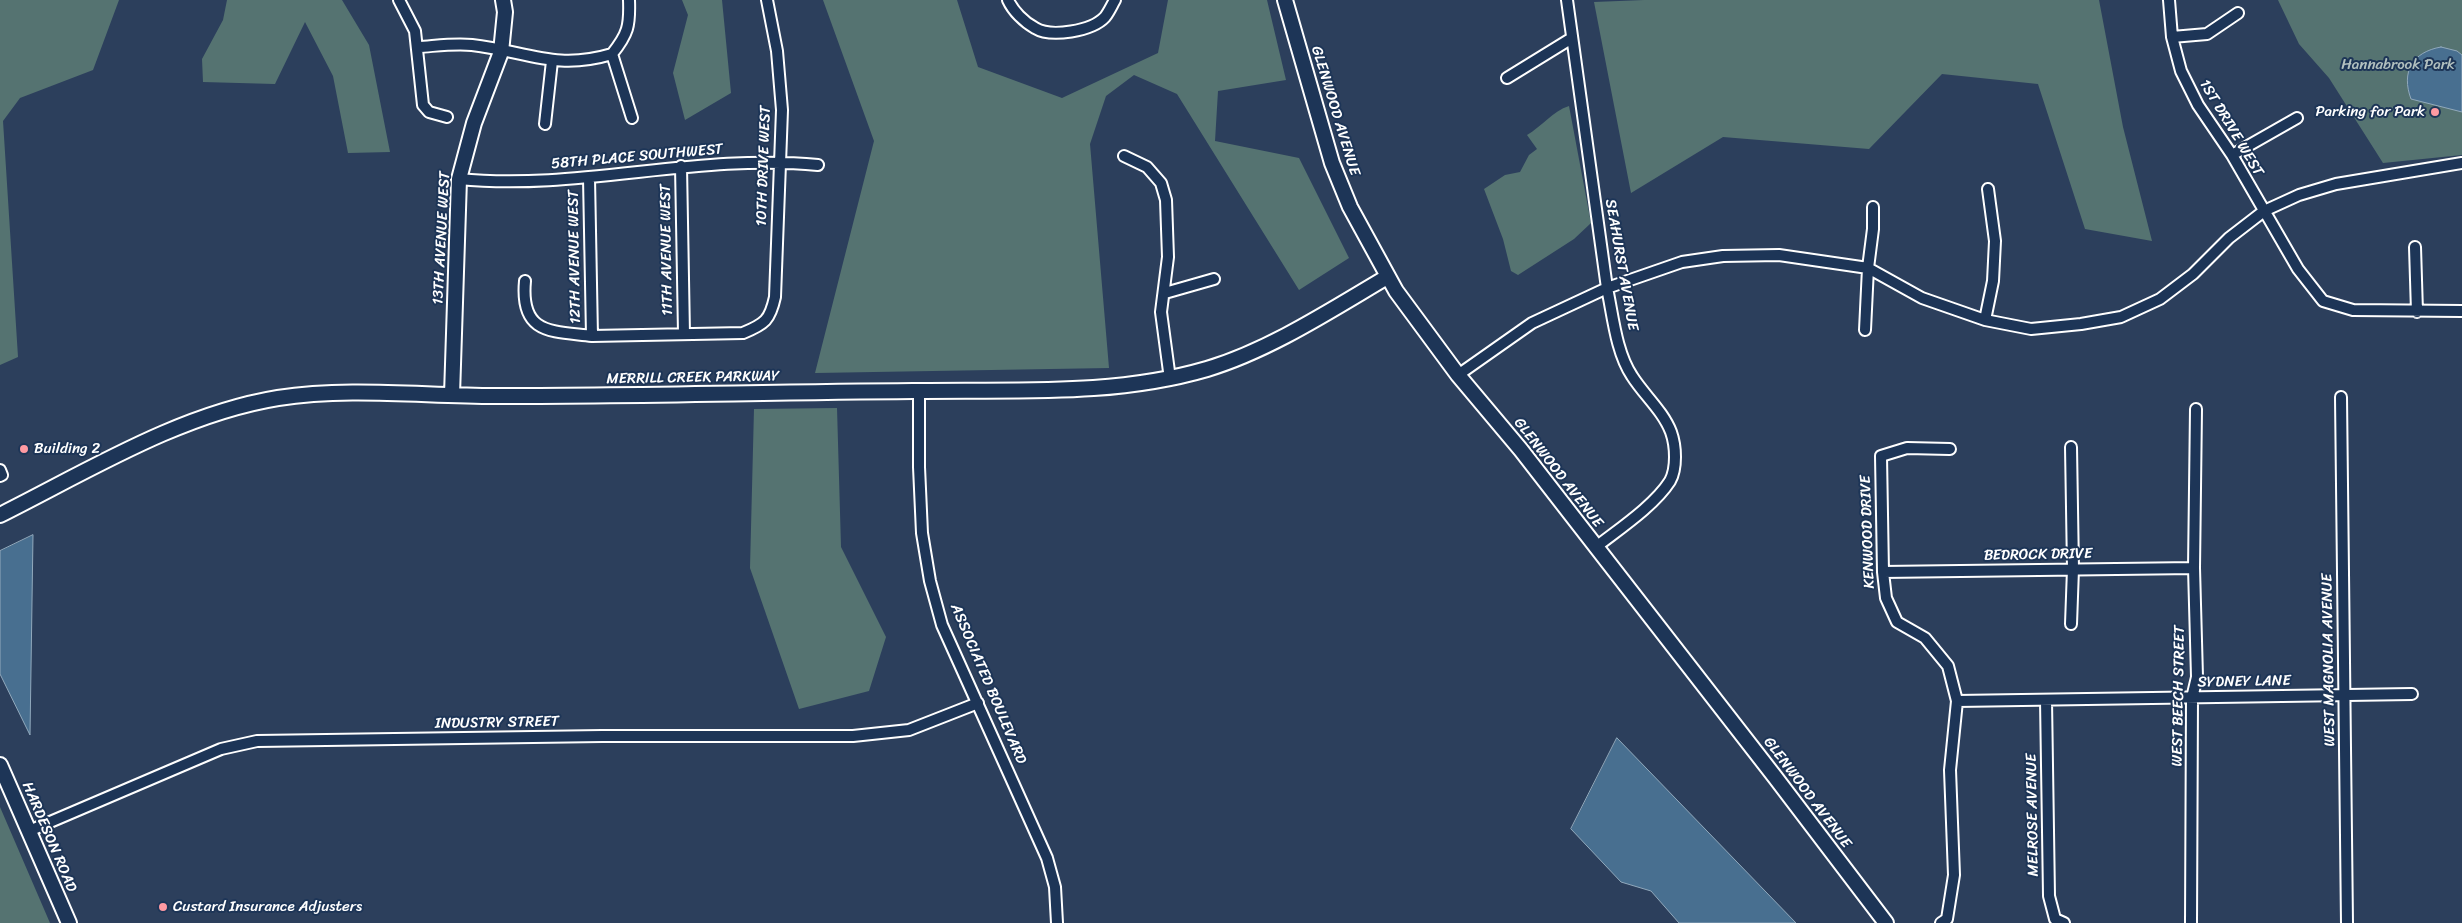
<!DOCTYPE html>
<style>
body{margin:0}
canvas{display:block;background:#2c3f5c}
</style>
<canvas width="2462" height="923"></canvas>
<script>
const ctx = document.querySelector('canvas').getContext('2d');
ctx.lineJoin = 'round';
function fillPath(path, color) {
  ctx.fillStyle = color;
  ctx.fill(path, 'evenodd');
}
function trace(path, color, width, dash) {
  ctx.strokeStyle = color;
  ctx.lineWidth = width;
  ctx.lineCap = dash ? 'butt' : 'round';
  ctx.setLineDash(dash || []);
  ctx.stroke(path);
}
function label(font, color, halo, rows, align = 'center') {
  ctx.font = font + ' Sriracha,sans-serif';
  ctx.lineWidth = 4;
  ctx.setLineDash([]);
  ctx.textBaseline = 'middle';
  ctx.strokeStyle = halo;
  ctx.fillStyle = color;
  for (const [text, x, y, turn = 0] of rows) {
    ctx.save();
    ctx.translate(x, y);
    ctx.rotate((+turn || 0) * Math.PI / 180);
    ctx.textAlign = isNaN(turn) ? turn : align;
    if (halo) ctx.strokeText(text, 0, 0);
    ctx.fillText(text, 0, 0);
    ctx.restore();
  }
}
fillPath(new Path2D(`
 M0,0H119L93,70L20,98L3,121L18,357L0,365Z
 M227,0H342L369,45L390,152L348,153L333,76L305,22L275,84L203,82L202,59L223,20Z
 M682,0H722L731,93L685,120L673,73L688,15Z
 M823,0H957L978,67L1062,98L1158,53L1168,0H1267L1286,80L1218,91L1215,141L1299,158L1349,258L1299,290L1177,94L1134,75L1106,96L1090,144L1109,368L815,373L874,141Z
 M1644,0H2099L2123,127L2152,241L2085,229L2038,84L1942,74L1869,149L1723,137L1631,193L1594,2Z
 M2278,0H2462V155L2383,163L2329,78L2299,44Z
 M1569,106L1591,223L1574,239L1518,275L1511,271L1503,239L1484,189L1505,175L1520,172L1529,155L1537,149L1527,135C1541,127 1553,111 1569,106Z
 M837,408L841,547L886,637L869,691L799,709L750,568L754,409Z
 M0,807L50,923H0Z`), '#557371');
const water = new Path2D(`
 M2441,47L2457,51L2462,55V112L2411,99C2401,72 2412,52 2441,47Z
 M33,535L30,735L0,674V551Z
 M1617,738L1796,923H1679L1651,891L1621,882L1571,829Z`);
fillPath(water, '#486f90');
trace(water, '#91a9bc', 1);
const street = new Path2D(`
 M399,0L415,31L423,105L429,112L447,117
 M629,0C630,26 628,34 612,54L632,118
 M1008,0C1013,11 1024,22 1035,28C1051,38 1092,31 1105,17C1109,12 1112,5 1115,0
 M1567,0L1607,288C1613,316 1616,352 1632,376C1644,395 1663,411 1671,432C1676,446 1677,468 1670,481C1654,506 1619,529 1596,547
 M2169,0L2172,37L2181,71L2198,105L2232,155L2298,269L2323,301L2353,310L2462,311
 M2172,37L2207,34L2238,13
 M418,47C435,46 455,43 472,45C526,51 555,71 612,54
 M1507,78L1572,38
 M545,124L552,61
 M2232,155L2297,118
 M1124,156L1147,167L1161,183L1166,200L1168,257L1161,312L1170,379
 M681,166L684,334
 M589,178L592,336
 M459,179C579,191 697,153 818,165
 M2415,247L2417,312
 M525,281C520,335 552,331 592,336L743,333C765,324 770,320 775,297L782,110L777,51L767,0
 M1165,293L1214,279
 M1985,320L1993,281L1995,241L1988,189
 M1865,330L1868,268L1873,229V207
 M1458,375L1532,323L1607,288L1682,262L1723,256L1779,255L1868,268L1922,298L1985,320L2031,329L2081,324L2121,317L2160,299L2193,274L2229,238L2264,211L2299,195L2336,184L2462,163
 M919,390V467L922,533L930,581L942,625L1047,858L1055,887L1057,923
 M2341,397L2347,923
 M0,470L2,475L0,476
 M1883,572L2194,568
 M2071,624L2073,569L2071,447
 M2046,700L2049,896L2055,919L2064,923
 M1957,701L2412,694
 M29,831L221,749L257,741L602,736H853L909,730L978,703
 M1941,923L1947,919L1954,875L1950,770L1957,701L1948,666L1925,638L1897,622L1886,598L1883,572L1881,456L1907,448L1950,449
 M2191,923L2192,698L2197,677L2194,568L2196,409`);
const secondary = new Path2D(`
 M1285,0L1332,163L1350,207L1396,291L1458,375L1521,450L1775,777L1886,923
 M452,395L459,179L474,123L501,52L505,12L503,0
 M0,515C88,471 180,414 278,398C350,387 422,396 495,396C634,396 774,392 913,391C1013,389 1111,397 1207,369C1270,350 1331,310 1387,277
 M0,765L69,923`);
trace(street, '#fff', 14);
trace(secondary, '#fff', 18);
trace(street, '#1d3557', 10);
trace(secondary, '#1d3557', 14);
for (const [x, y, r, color] of [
 [2435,112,5,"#ff9aa2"],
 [24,449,5,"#ff9aa2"],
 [163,907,5,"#ff9aa2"]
]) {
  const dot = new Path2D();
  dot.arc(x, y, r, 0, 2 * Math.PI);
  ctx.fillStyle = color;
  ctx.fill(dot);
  trace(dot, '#1d3557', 2);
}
label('15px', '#b2c0bf', '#1d3557', [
 ["Hannabrook Park",2398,65]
]);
label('15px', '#fff', '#1d3557', [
 ["GLENWOOD AVENUE",1335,111,73],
 ["1ST DRIVE WEST",2231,128,59],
 ["58TH PLACE SOUTHWEST",637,157,-5],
 ["10TH DRIVE WEST",764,166,-88],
 ["13TH AVENUE WEST",442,238,-87],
 ["11TH AVENUE WEST",667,250,-91],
 ["12TH AVENUE WEST",575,257,-91],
 ["SEAHURST AVENUE",1621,265,80],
 ["MERRILL CREEK PARKWAY",693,378,-1],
 ["GLENWOOD AVENUE",1558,473,52],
 ["KENWOOD DRIVE",1868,532,-92],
 ["BEDROCK DRIVE",2038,555,-1],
 ["WEST MAGNOLIA AVENUE",2329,660,-91],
 ["SYDNEY LANE",2244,682,-1],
 ["ASSOCIATED BOULEVARD",988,684,67],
 ["WEST BEECH STREET",2179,696,-89],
 ["INDUSTRY STREET",497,723,-1],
 ["GLENWOOD AVENUE",1807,793,53],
 ["MELROSE AVENUE",2033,815,-91],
 ["HARDESON ROAD",49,837,67]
]);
label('15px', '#fff', '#1d3557', [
 ["Parking for Park",2425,112,"right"],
 ["Building 2",34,449],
 ["Custard Insurance Adjusters",173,907]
], 'left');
</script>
